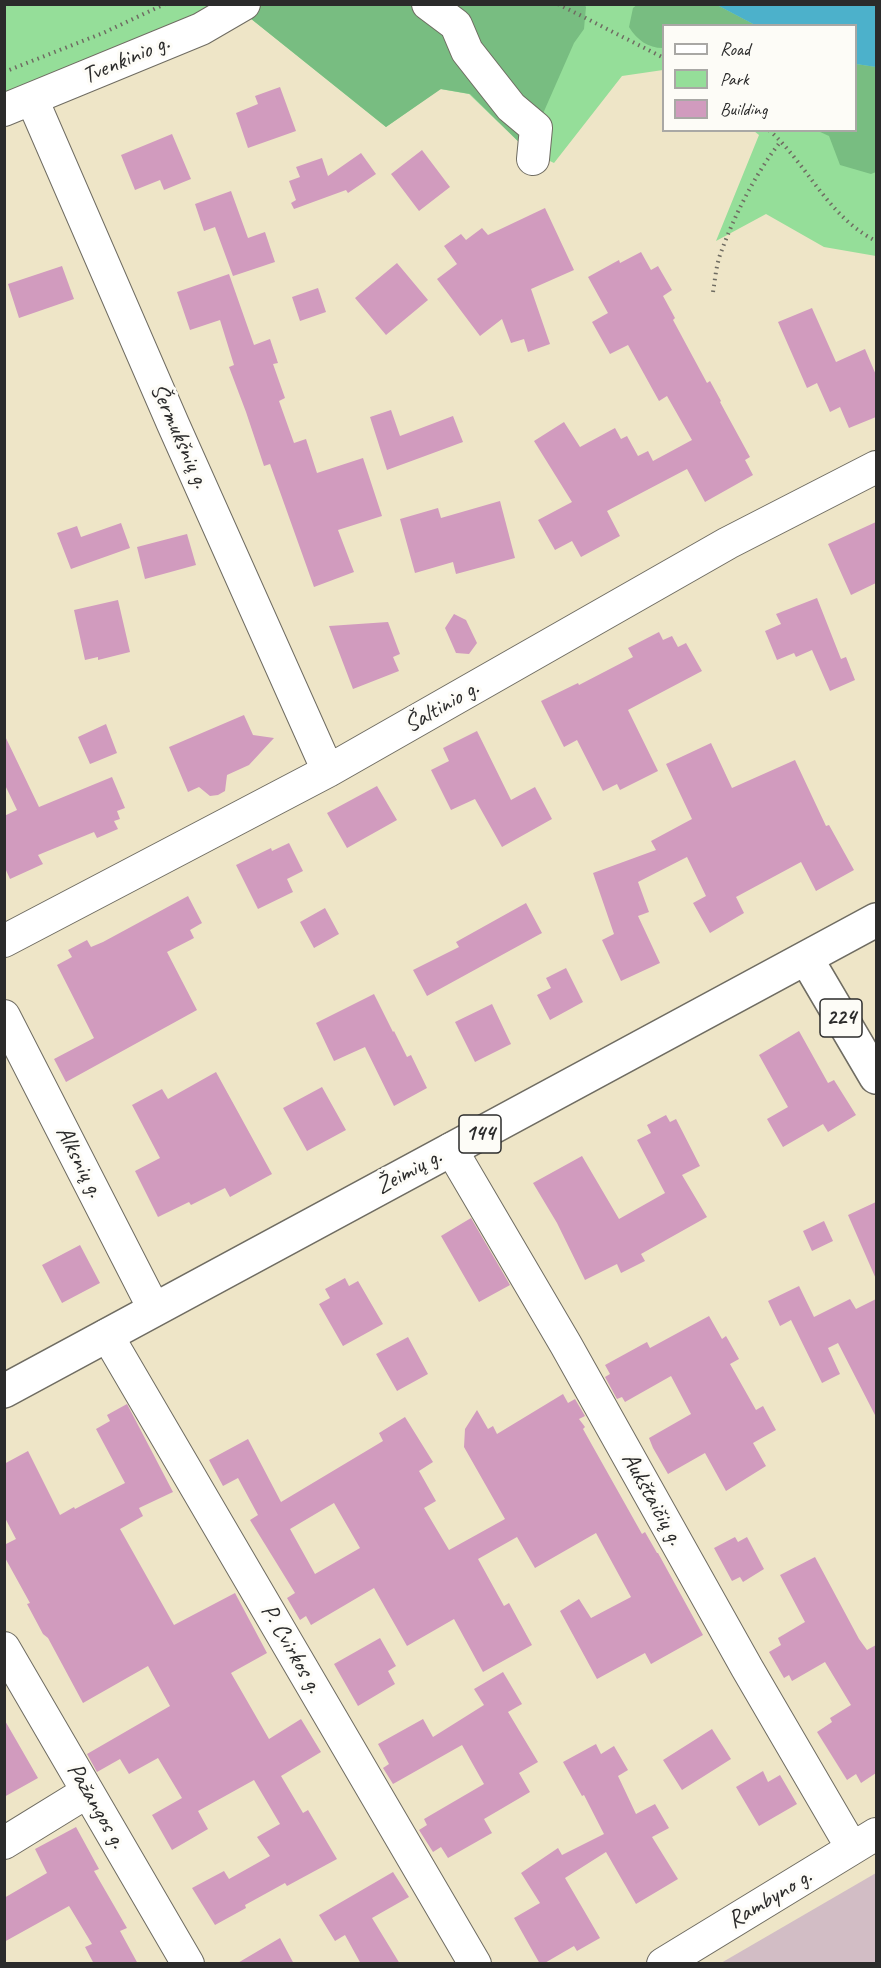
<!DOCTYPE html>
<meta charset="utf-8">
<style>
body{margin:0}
#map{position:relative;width:881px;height:1968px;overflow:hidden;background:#eee5c7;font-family:Caveat,sans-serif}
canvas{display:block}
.frame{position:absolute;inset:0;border:6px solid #2b2b2b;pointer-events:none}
.legend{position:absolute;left:662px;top:24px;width:195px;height:108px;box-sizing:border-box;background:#fdfcf7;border:2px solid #a9a8a5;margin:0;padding:8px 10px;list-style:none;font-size:18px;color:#2b2b2b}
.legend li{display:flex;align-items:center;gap:12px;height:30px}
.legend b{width:30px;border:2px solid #a9a8a5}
</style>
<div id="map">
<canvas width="881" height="1968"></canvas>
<div class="frame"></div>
<ul class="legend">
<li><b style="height:8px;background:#fff"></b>Road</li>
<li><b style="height:16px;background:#95de99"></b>Park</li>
<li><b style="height:16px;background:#d19bbe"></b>Building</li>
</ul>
</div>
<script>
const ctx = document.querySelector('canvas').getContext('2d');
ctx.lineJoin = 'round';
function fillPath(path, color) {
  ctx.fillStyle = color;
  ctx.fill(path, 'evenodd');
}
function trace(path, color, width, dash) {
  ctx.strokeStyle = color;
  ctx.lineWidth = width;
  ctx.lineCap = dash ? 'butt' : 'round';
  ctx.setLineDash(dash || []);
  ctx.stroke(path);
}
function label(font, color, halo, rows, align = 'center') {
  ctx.font = font + ' Caveat,sans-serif';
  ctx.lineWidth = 6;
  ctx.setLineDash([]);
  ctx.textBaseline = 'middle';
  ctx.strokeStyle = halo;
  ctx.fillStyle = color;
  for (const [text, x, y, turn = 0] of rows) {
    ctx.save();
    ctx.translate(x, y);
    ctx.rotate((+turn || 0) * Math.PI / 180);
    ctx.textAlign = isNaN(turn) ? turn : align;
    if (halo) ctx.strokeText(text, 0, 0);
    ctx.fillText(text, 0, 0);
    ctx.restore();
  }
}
fillPath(new Path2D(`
 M876,1873V1963H721Z`), '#d2bdc5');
fillPath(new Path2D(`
 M5,5H876V256L824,247L766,214L716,241L759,135L754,131L856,130V26H664L663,70L622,76L554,163L527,150L469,94L440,89L386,127L245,14L5,99Z`), '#95de99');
fillPath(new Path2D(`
 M264,4H584L586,7L584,29L574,43L527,150L470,94L441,89L386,127L245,14Z
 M638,4L717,5L755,25L664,26L663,48C648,48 637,40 629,27L633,8Z
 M856,64L876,67V172L871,174L840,165L829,136L818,131L856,130Z`), '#78bd81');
fillPath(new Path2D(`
 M717,5H876V67L856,64V26L755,25Z`), '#4cb1cb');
fillPath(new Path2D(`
 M280,87L296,131L248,148L236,113L258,104L255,96Z
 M172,134L191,179L164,190L160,180L135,190L121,155Z
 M422,150L450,187L419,211L391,174Z
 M361,153L376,174L348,193L346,190L294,209L291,203L296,200L289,181L300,177L296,167L322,158L328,176Z
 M231,191L248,238L265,232L275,262L233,276L215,227L204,231L195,204Z
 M545,208L574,270L531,289L550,344L528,352L524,339L511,343L502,319L480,336L437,279L457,264L444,246L461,234L466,240L482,228L488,235Z
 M641,252L651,270L658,266L672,290L663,296L675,318L673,320L707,383L710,381L721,401L720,402L750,457L745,460L753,475L705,502L687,469L607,511L620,536L581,557L572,541L555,550L538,520L572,502L534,441L564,422L580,447L615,428L621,439L627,436L638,456L648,451L653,461L692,440L667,396L659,401L628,345L610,354L592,322L608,313L588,277L619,260L620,263Z
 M397,263L428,300L386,335L355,298Z
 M62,266L74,299L19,318L8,284Z
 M229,274L254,345L270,339L278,363L273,364L285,398L279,401L294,443L306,439L317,473L363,458L382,516L338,530L354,572L314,587L270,464L264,466L246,412L229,367L234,365L220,320L190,330L177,292Z
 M318,288L326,312L300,321L292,297Z
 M812,308L836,362L865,349L876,375V417L849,428L840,407L830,412L817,383L807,388L778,322Z
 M391,410L400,436L453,416L463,442L387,470L370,417Z
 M500,501L515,558L456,574L453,562L415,573L400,519L438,508L441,518Z
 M876,522V583L851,595L828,544Z
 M121,523L130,548L71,569L57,533L77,526L81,537Z
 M187,534L196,565L145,579L137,547Z
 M817,598L841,659L846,657L855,680L830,691L812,650L796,657L794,653L777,660L765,631L781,624L776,614Z
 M118,600L130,652L98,660V657L85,660L74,610Z
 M454,614L466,620L477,643L469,654L456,653L445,628Z
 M388,622L400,654L393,657L399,671L353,689L329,626Z
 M659,632L663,640L672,636L678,647L686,643L702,671L628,710L658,771L620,790L617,784L603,791L577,740L564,747L541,701L578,683L579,685L633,657L628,648Z
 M244,715L253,735L274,738L249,765L227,775L225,791L218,795L210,796L199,787L188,792L169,747Z
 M106,724L117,753L90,764L78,737Z
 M477,731L511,800L535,787L552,819L502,847L475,799L451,810L431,770L449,761L443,748Z
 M4,734L39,807L112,777L125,808L117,811L120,819L114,821L118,829L97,838L94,832L38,855L43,864L10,879L4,866V816L17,810L4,783Z
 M711,743L732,788L795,760L826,826L829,825L854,870L816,891L801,862L736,897L744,913L710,933L693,903L706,896L687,857L638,882L649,912L638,916L660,963L621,981L602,940L614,934L593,873L656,850L651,841L692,819L666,764Z
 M377,786L397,820L347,848L327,813Z
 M289,843L303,871L287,879L293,892L258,909L236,865L271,848L272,851Z
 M188,896L202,923L190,930L194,938L167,952L197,1010L66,1082L54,1059L94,1038L57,965L72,957L68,950L87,940L91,947L103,942Z
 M526,903L542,933L427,996L413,970L459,947L456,942Z
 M325,908L339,934L314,948L300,922Z
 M566,968L583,1002L550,1020L537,995L551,988L546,978Z
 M374,994L393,1032L394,1031L407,1057L411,1055L427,1088L394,1106L365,1047L334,1061L316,1023Z
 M492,1004L511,1044L475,1062L455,1022Z
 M799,1031L828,1083L834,1080L856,1115L828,1132L823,1124L783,1147L767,1119L788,1107L759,1055Z
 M216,1072L272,1174L230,1197L225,1188L191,1205L189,1202L158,1217L135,1171L160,1158L132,1105L162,1089L168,1099Z
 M322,1087L346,1130L307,1151L283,1108Z
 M666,1115L670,1122L676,1119L700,1166L682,1175L707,1217L641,1254L645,1261L621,1273L617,1264L585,1280L557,1223L533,1183L582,1156L619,1219L665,1193L637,1140L651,1133L647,1125Z
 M876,1202V1279L848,1215Z
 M471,1218L510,1285L479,1302L441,1236Z
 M824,1221L833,1241L812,1251L803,1231Z
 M80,1245L100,1283L62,1303L42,1265Z
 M345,1278L349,1286L358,1281L383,1324L343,1346L319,1304L330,1298L325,1289Z
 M799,1286L814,1317L850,1299L856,1309L876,1299V1417L838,1343L828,1348L840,1374L822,1383L791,1320L780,1326L768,1301Z
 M709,1316L722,1339L726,1336L739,1359L730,1364L756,1410L763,1406L776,1430L753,1443L766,1466L726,1491L705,1453L668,1474L653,1448L649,1438L691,1414L671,1376L625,1402L622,1397L617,1399L605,1377L610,1374L605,1365L647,1342L650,1348Z
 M408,1337L428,1374L397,1391L376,1354Z
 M563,1394L568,1403L575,1399L585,1416L579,1419L585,1427L583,1429L642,1534L645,1532L657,1553H658L703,1635L651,1664L645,1653L597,1679L560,1611L579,1599L591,1618L631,1597L596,1533L535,1568L517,1537L478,1559L504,1606L509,1603L532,1645L483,1672L454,1619L407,1646L374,1588L311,1625L306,1616L300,1620L287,1598L295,1593L250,1520L258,1515L238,1478L223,1486L209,1460L248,1439L281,1502L383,1441L379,1433L405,1417L433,1462L419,1471L436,1501L424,1508L449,1550L505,1519L464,1447L465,1429L477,1410L488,1429L493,1426L497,1434ZM334,1503L360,1548L315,1574L290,1529Z
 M127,1404L173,1492L139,1508L143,1516L120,1529L174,1625L235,1593L267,1653L231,1673L269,1739L301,1719L321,1752L281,1776L303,1813L308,1810L337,1859L287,1886L285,1883L245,1905L246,1908L215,1925L192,1888L224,1871L229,1879L270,1856L257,1837L280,1824L254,1780L198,1811L208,1829L172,1850L152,1815L182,1798L158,1758L129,1774L120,1759L97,1772L87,1754L170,1706L148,1666L83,1703L48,1638L43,1634L27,1604L30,1603L4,1556V1545L16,1539L4,1516V1464L28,1451L60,1515L74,1507L75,1509L125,1483L96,1429L110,1421L107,1415Z
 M735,1537L738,1542L747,1537L764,1569L743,1582L740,1577L732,1581L714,1548Z
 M815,1557L859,1639L867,1650L876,1645V1773L861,1783L856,1774L847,1780L817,1732L832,1722L830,1718L851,1705L825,1662L792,1681L789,1675L784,1678L769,1652L781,1645L778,1638L805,1622L780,1575Z
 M380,1638L396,1666L388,1671L395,1684L358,1706L334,1664Z
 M503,1672L522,1704L508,1712L538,1762L519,1773L530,1792L484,1819L492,1833L448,1858L441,1847L433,1852L419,1830L427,1825L424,1819L484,1784L462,1745L393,1784L383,1768L389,1764L378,1744L423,1719L433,1737L484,1705L474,1689Z
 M4,1719L38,1778L4,1797Z
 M712,1729L731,1759L682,1790L663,1760Z
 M596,1744L601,1754L614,1746L628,1770L618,1776L636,1814L655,1804L669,1828L652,1837L678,1879L636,1904L606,1852L565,1878L600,1938L577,1951L574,1946L543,1964H540L514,1918L540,1903L521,1873L558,1848L562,1855L604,1834L584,1795L582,1796L563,1762Z
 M763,1771L768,1782L780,1775L797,1804L759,1826L736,1787Z
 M76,1827L99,1869L94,1871L127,1928L120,1931L138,1964H94L85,1947L92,1944L69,1906L4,1942V1898L47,1873L35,1849Z
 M393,1872L409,1897L372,1918L400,1964H361L345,1935L335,1941L319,1915Z
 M280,1938L294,1964H236Z`), '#d19bbe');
const minor = new Path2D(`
 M428,4L456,25L467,51L511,107L536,128L533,159
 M32,99L173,424L328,771
 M4,110L201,29L244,4
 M4,941L328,771L728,543L876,467
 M4,1016L154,1309
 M451,1149L566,1345L747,1668L852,1848
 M107,1335L475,1964
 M4,1648L188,1964
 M4,1843L87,1792
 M663,1964L876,1834`);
const major = new Path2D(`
 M806,958L876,1077
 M4,1391L876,920`);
trace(minor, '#6f6c62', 34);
trace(major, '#6f6c62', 36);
trace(new Path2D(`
 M558,4L664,58
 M4,72L103,33L165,4
 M769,130C808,165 828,217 876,241
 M713,292C715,280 716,267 720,255C734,216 755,174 781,141`), '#6f6c62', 4, [1.5, 4.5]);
trace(minor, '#fff', 32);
trace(major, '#fff', 33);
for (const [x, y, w] of [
 [841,1018,42],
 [480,1134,42]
]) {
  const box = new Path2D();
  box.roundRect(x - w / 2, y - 19, w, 38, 4.5);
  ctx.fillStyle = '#fdfcf7';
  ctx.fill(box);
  trace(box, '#2b2b2b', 1.5);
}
label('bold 22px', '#2b2b2b', null, [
 ["224",841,1018],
 ["144",480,1134]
]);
label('24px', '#2b2b2b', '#fdfcf7', [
 ["Tvenkinio g.",126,60,-23],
 ["Šermukšnių g.",179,436,66],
 ["Šaltinio g.",442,707,-30],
 ["Alksnių g.",79,1162,63],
 ["Žeimių g.",409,1172,-28],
 ["Aukštaičių g.",652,1499,61],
 ["P. Cvirkos g.",291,1649,60],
 ["Pažangos g.",96,1806,60],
 ["Rambyno g.",770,1899,-31]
]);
</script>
